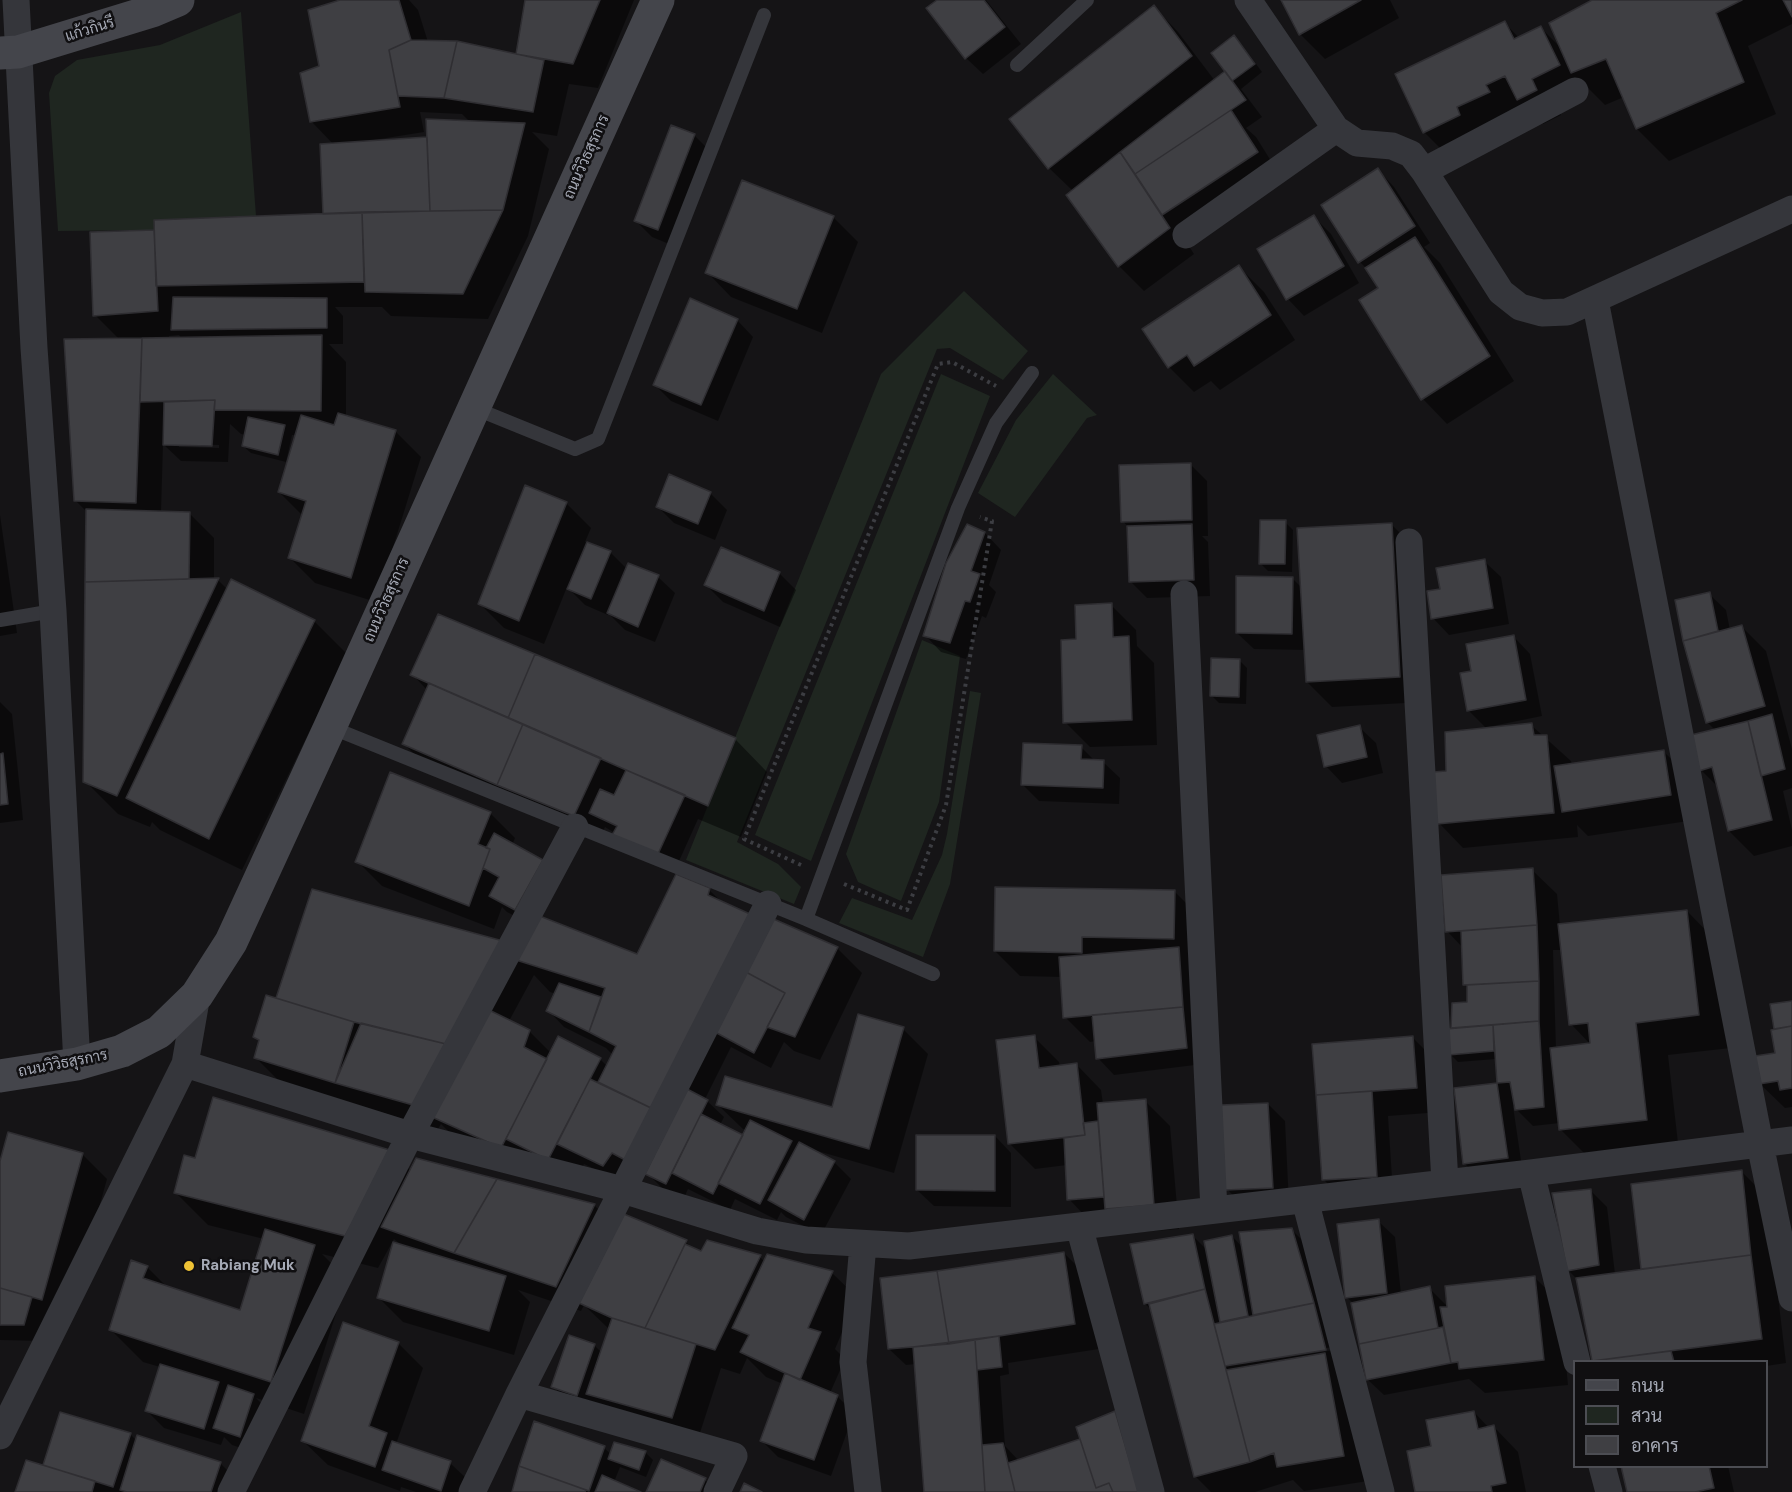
<!DOCTYPE html>
<meta charset="utf-8">
<style>
body{margin:0}
#map{position:relative;width:1792px;height:1492px;overflow:hidden;background:#151416;font-family:"DM Sans",Sarabun,sans-serif}
canvas{display:block}
.legend{position:absolute;left:1573px;top:1360px;width:195px;height:108px;box-sizing:border-box;background:#100f11;border:2px solid #4c4d53;margin:0;padding:8px 10px;list-style:none;font-size:18px;color:#a6aab6}
.legend li{display:flex;align-items:center;gap:12px;height:30px}
.legend b{width:30px;border:2px solid #4c4d53}
</style>
<div id="map">
<canvas width="1792" height="1492"></canvas>
<ul class="legend">
<li><b style="height:8px;background:#44454b"></b>ถนน</li>
<li><b style="height:16px;background:#1f2620"></b>สวน</li>
<li><b style="height:16px;background:#3f3f43"></b>อาคาร</li>
</ul>
</div>
<script>
const ctx = document.querySelector('canvas').getContext('2d');
ctx.lineJoin = 'round';
function fillPath(path, color) {
  ctx.fillStyle = color;
  ctx.fill(path, 'evenodd');
}
function trace(path, color, width, dash) {
  ctx.strokeStyle = color;
  ctx.lineWidth = width;
  ctx.lineCap = dash ? 'butt' : 'round';
  ctx.setLineDash(dash || []);
  ctx.stroke(path);
}
function label(font, color, halo, rows, align = 'center') {
  ctx.font = font + ' "DM Sans",Sarabun,sans-serif';
  ctx.lineWidth = 5;
  ctx.setLineDash([]);
  ctx.textBaseline = 'middle';
  ctx.strokeStyle = halo;
  ctx.fillStyle = color;
  for (const [text, x, y, turn = 0] of rows) {
    ctx.save();
    ctx.translate(x, y);
    ctx.rotate((+turn || 0) * Math.PI / 180);
    ctx.textAlign = isNaN(turn) ? turn : align;
    if (halo) ctx.strokeText(text, 0, 0);
    ctx.fillText(text, 0, 0);
    ctx.restore();
  }
}
fillPath(new Path2D(`
 M241,12L256,216L154,220V230L58,231L49,93L55,76L77,60L160,45Z
 M964,291L1028,351L1003,380L950,348L937,349L737,842L778,864L801,887L794,904L686,860L881,374Z
 M941,374L990,396L811,861L755,835Z
 M1053,374L1097,415L1087,418L1015,517L978,493L1016,420Z
 M922,640L960,656L939,802L901,901L858,882L846,854Z
 M970,691L981,693L950,884L923,957L839,923L852,898L912,920L942,855L947,834Z`), '#1f2620');
fillPath(new Path2D(`
 M345,0H409L418,10L428,42L518,56L527,0H634L598,88L569,84L557,136L532,132L549,149L528,236L488,319L391,316L382,307H335L343,316V344H329L346,362V416L396,432L421,457L376,602L315,583L290,558L303,516L279,492L297,435H292L286,462L251,453L243,446L246,435L241,434L230,424L228,462L181,461L163,444L161,512L189,513L214,538V580H218L228,590L314,621L347,654L242,870L160,830L152,822L150,827L118,814L85,781L88,513L75,500L119,339L95,315L92,233L156,232L325,215L334,145L311,121L321,67ZM420,112L462,114L470,122L429,139L374,142V140L424,132ZM179,335L182,339H169V336ZM179,444L219,445V448L179,447Z
 M939,0H986L1021,44L983,74L966,58Z
 M1282,0H1390L1399,18L1325,59L1300,34Z
 M1594,0H1792V24L1748,46L1776,114L1669,161L1637,129L1624,97L1605,105L1578,78L1556,104L1561,115L1543,124L1523,104L1510,110L1513,117L1449,157L1424,132L1505,23L1519,38L1540,27L1562,49Z
 M1154,7L1178,32L1215,81L1227,72L1234,37L1242,45L1262,72L1241,89L1262,117L1246,128L1256,137L1281,177L1185,240L1194,254L1144,291L1119,266L1073,191L1049,168Z
 M672,127L695,136L711,152L674,246L652,237L636,221Z
 M1378,170L1394,187L1430,243L1424,247L1440,263L1514,381L1447,424L1423,399L1361,301L1380,288L1369,271L1360,262Z
 M833,217L858,242L822,333L731,297L707,272Z
 M1314,217L1331,234L1359,283L1304,316L1288,299L1259,250Z
 M1239,267L1264,292L1295,340L1220,390L1211,381L1194,392L1169,367Z
 M737,320L753,337L718,421L671,401L655,385Z
 M1190,464L1207,481L1208,536H1202L1208,542L1210,596L1147,598L1130,581L1128,527L1123,521Z
 M710,493L727,510L715,540L674,523L657,506Z
 M566,503L591,528L585,542L610,552L627,569L658,577L675,593L655,642L625,630L608,613V615L585,605L567,587L544,644L504,628L479,603Z
 M0,515L17,633L0,636Z
 M1285,522L1293,530L1292,572L1268,571L1260,563Z
 M1391,524L1416,549L1424,702L1332,707L1307,682L1306,650L1254,649L1237,633L1292,578L1302,588Z
 M985,533L1001,550L989,585L996,592L986,618L982,616L966,659L941,652L925,635Z
 M722,549L780,574L796,590L780,627L723,602L706,585Z
 M1484,561L1501,577L1509,624L1449,635L1433,618L1441,590Z
 M1709,594L1726,610L1730,630L1741,626L1766,651L1792,749V788L1783,791L1792,830V846L1754,856L1729,831L1718,787L1701,770L1715,730L1707,722L1685,641L1677,601Z
 M1111,605L1136,630L1137,646L1154,663L1157,745L1090,747L1065,722L1077,640Z
 M1514,637L1530,654L1542,716L1488,727L1489,729L1531,725L1571,761L1572,765L1664,752L1689,776L1695,820L1588,836L1577,825L1578,837L1463,848L1439,823L1448,773L1487,729L1469,711L1462,674L1473,673Z
 M1239,660L1247,668L1246,704L1219,703L1211,695Z
 M412,674L735,739L767,772L741,837L698,819L675,870L605,827L599,840L428,768L403,743L427,690Z
 M0,702L12,714L23,820L0,823Z
 M1359,727L1376,743L1383,773L1342,783L1326,766Z
 M1081,747L1096,762H1103L1120,778L1119,804L1039,801L1022,784Z
 M490,813L515,838L512,845L537,916L638,956L709,890L723,903L837,948L862,973L820,1060L794,1051L784,1042L771,1068L731,1047L705,1099L724,1117L720,1125L743,1137L747,1131L743,1129L718,1105L833,1109L903,1029L928,1054L894,1173L814,1150L834,1162L851,1179L821,1235L786,1217L781,1212L777,1220L735,1199L730,1210L688,1189L683,1200L664,1190L646,1172L620,1181L584,1164L573,1184L458,1141L441,1124L438,1129L281,1083L256,1058L260,1042L255,1037L282,1002L278,998L502,942L534,926L507,912L502,907L494,929L382,886L357,861ZM534,975L550,992L556,994L548,1010L564,1027L606,1048L613,1055L607,1066L600,1059L551,1053L529,1031L509,1021Z
 M1532,870L1557,894L1560,926L1687,911L1719,944L1731,1048L1668,1055L1679,1152L1593,1162L1560,1129V1123L1533,1126L1513,1106L1523,1174L1481,1180L1464,1163L1455,1089L1498,1084L1496,1059L1458,1062L1450,1054L1455,1030L1452,1027L1468,1003V989L1464,984L1463,948L1447,931ZM1553,950H1562L1571,1024L1591,1045L1556,1049Z
 M1175,892L1200,917L1203,1064L1114,1075L1098,1058L1096,1041L1090,1042L1065,1017L1062,977L1020,976L995,951Z
 M1792,1003V1107L1785,1108L1760,1084L1777,1054L1778,1030L1776,1028Z
 M1034,1037L1059,1062L1060,1067L1077,1065L1101,1090L1103,1104L1145,1101L1170,1126L1179,1229L1131,1233L1085,1216L1069,1199L1067,1165L1035,1169L1010,1144Z
 M1412,1037L1437,1062L1441,1112L1388,1116L1393,1193L1340,1196L1324,1180L1318,1095Z
 M1268,1104L1285,1121L1289,1204L1243,1206L1227,1189Z
 M995,1136L1011,1153V1207L934,1206L917,1190Z
 M392,1152L411,1171L594,1205L618,1229L686,1242L693,1249L702,1253L760,1257L765,1262L832,1273L857,1297L835,1349L845,1359L830,1393L837,1396L854,1413L831,1476L778,1457L762,1441L783,1384L766,1377L747,1358L740,1374L721,1368L697,1442L569,1403L553,1386L594,1345L602,1353L609,1329L584,1305L581,1311L518,1290L530,1302L514,1355L403,1322L378,1297L402,1246L394,1239L378,1268L322,1254L347,1279L304,1414L256,1398L270,1412L257,1453L232,1445L224,1437L221,1445L164,1428L147,1411L160,1367L143,1362L110,1329L147,1267L168,1288L241,1312L264,1239L208,1225L176,1193L196,1160Z
 M82,1154L107,1179L67,1324L41,1341L0,1340V1167Z
 M1741,1171L1766,1196L1786,1363L1766,1366V1362H1593L1578,1280L1568,1270L1591,1191L1607,1207L1615,1274L1643,1271L1632,1185Z
 M1378,1221L1395,1237L1401,1294L1429,1288L1448,1307L1535,1278L1560,1302L1568,1385L1485,1393L1469,1379L1384,1395L1367,1379L1352,1302L1346,1297Z
 M1291,1229L1308,1246L1368,1481L1304,1491L1293,1480L1255,1492H1211L1195,1476L1153,1311L1145,1304L1193,1236L1207,1250L1232,1236L1243,1248ZM1333,1347L1334,1350L1242,1364V1361Z
 M1064,1253L1089,1278L1099,1349L1008,1363L1009,1374L1000,1376L1005,1446L1019,1461L1082,1440L1115,1413L1132,1429L1150,1492H925L916,1364L906,1365L889,1349Z
 M398,1343L423,1368L396,1444L450,1463L467,1479L462,1492H416L401,1487L400,1491L328,1465L303,1441Z
 M1474,1412L1489,1428L1494,1427L1518,1452L1526,1492H1417L1433,1447Z
 M61,1414L131,1435L137,1441L220,1463L245,1488L244,1492H17L44,1467Z
 M535,1423L604,1448L611,1454L645,1452L653,1460L646,1477L620,1467L614,1482L637,1492H514Z
 M1623,1466H1728L1734,1492H1629Z
 M705,1480L717,1492H648Z`), '#0007');
const building = new Path2D(`
 M340,0H399L411,40L389,50L400,107L310,122L300,73L319,66L308,10Z
 M525,0H600L573,64L516,54Z
 M937,0H984L1005,27L965,59L926,8Z
 M1281,0H1361L1299,35Z
 M1592,0H1742L1716,13L1744,82L1636,129L1606,59L1571,73L1549,23Z
 M1783,0H1792V17Z
 M1154,5L1192,56L1048,169L1009,119Z
 M1505,21L1514,39L1541,26L1560,65L1532,79L1537,90L1517,100L1505,76L1486,85L1490,92L1457,107L1460,115L1423,133L1395,74Z
 M1234,35L1255,64L1232,81L1211,53Z
 M411,40L457,41L444,98L398,96L389,50Z
 M457,41L544,60L533,112L444,98Z
 M1225,71L1246,100L1135,174L1120,152Z
 M1231,110L1258,152L1162,215L1135,174Z
 M426,119L525,123L503,210L430,211Z
 M671,125L695,134L658,230L634,221Z
 M427,137L430,211L323,214L320,144Z
 M1120,152L1170,228L1118,267L1066,195Z
 M1378,168L1415,226L1358,263L1321,205Z
 M742,180L834,216L797,309L705,273Z
 M503,210L463,294L365,292L362,212Z
 M362,212L364,282L156,286L154,220Z
 M1314,215L1344,266L1286,300L1257,249Z
 M154,230L158,311L93,316L90,232Z
 M1415,237L1490,356L1421,400L1359,300L1378,288L1365,268Z
 M1239,265L1271,315L1194,366L1187,355L1168,368L1142,329Z
 M173,297L327,298V328L171,330Z
 M690,298L738,319L701,405L653,385Z
 M322,335L321,411L214,410L215,400L140,402L142,338Z
 M142,338L136,503L74,501L64,339Z
 M215,400L212,446L163,445L164,402Z
 M338,413L396,430L351,578L288,558L306,501L278,492L301,415L334,425Z
 M248,417L285,425L278,455L242,446Z
 M1191,463L1192,520L1121,522L1119,465Z
 M669,474L711,492L698,524L656,507Z
 M525,485L567,502L519,621L478,604Z
 M86,509L190,512L189,579L85,582Z
 M1260,520H1286L1285,564H1259Z
 M1392,523L1400,677L1306,682L1297,528Z
 M967,524L985,532L971,571L980,574L970,602L965,601L950,643L923,636L946,563Z
 M1192,524L1194,580L1129,582L1127,526Z
 M587,542L611,551L591,599L567,589Z
 M721,547L780,572L764,611L704,585Z
 M1485,559L1493,608L1431,619L1427,591L1440,589L1436,568Z
 M628,563L659,575L638,627L607,613Z
 M1236,576L1293,577L1292,634L1236,633Z
 M219,578L117,796L83,782L85,582Z
 M231,579L315,620L209,839L126,798Z
 M1710,592L1718,631L1683,641L1675,600Z
 M1112,603L1113,637L1129,636L1132,720L1063,723L1061,640L1076,639L1075,605Z
 M438,614L535,654L508,718L410,675Z
 M1742,625L1765,706L1706,723L1683,641Z
 M1514,635L1526,700L1467,711L1460,673L1471,671L1466,644Z
 M535,654L736,738L708,806L508,718Z
 M1211,658L1240,659L1239,697L1210,696Z
 M429,683L523,724L497,785L402,744Z
 M1772,714L1785,769L1761,776L1748,721Z
 M1748,721L1772,820L1728,831L1712,767L1699,771L1691,735Z
 M1532,723L1534,735H1547L1554,813L1437,824L1433,772L1446,771L1445,732Z
 M523,724L601,758L574,816L497,785Z
 M1360,725L1367,757L1324,767L1317,735Z
 M1023,743L1082,745L1081,759L1104,760L1103,788L1021,785Z
 M1664,750L1671,795L1562,812L1554,766Z
 M3,753L8,804L0,805V754Z
 M626,770L685,795L658,854L612,835L617,826L589,813L600,789L614,795Z
 M390,772L491,812L478,844L490,849L469,906L355,862Z
 M494,833L543,860L515,910L489,896L499,877L483,868L490,849L486,848Z
 M1533,868L1537,925L1445,932L1441,875Z
 M676,874L710,888L708,895L750,914L651,1108L598,1082L616,1046L589,1032L605,988L516,960L537,915L637,954Z
 M995,887L1175,890L1174,939L1082,937V953L994,951Z
 M312,889L503,941L446,1044L354,1022L276,998Z
 M1687,910L1699,1015L1636,1023L1647,1120L1559,1130L1550,1048L1590,1043L1588,1023L1569,1025L1558,924Z
 M769,917L838,947L795,1037L767,1027L785,993L744,971Z
 M1537,925L1539,981L1463,985L1461,931Z
 M1179,947L1183,1007L1063,1018L1059,957Z
 M744,971L785,993L754,1053L713,1031Z
 M1539,981V1021L1451,1028L1452,1003L1467,1002V985Z
 M559,983L601,997L589,1032L546,1011Z
 M266,995L354,1022L335,1083L254,1058L259,1040L253,1037Z
 M1792,1001V1026L1774,1029L1770,1004Z
 M1183,1007L1187,1048L1096,1059L1092,1015Z
 M489,1010L530,1030L524,1047L547,1059L501,1148L432,1117Z
 M858,1014L904,1027L869,1149L716,1105L725,1076L832,1107Z
 M1539,1021L1544,1107L1515,1110L1510,1082L1497,1083L1493,1025Z
 M361,1023L446,1044L413,1105L335,1083Z
 M1493,1025L1494,1051L1448,1055L1446,1029Z
 M1792,1026V1088L1780,1090L1778,1081L1759,1084L1755,1056L1775,1053L1771,1030Z
 M1035,1035L1039,1068L1077,1063L1085,1135L1008,1144L996,1040Z
 M558,1036L601,1058L548,1160L506,1139Z
 M1413,1036L1417,1088L1316,1095L1312,1044Z
 M590,1079L651,1108L627,1161L612,1153L603,1166L557,1144Z
 M1497,1083L1508,1158L1463,1164L1454,1088Z
 M687,1089L708,1100L666,1184L645,1174Z
 M1372,1091L1377,1177L1322,1180L1316,1095Z
 M213,1097L393,1151L345,1236L174,1193L184,1155L195,1158Z
 M1146,1099L1154,1205L1105,1209L1097,1103Z
 M1268,1103L1273,1188L1225,1190L1221,1105Z
 M701,1114L743,1135L713,1194L672,1173Z
 M750,1120L792,1141L760,1204L718,1183Z
 M1098,1121L1104,1197L1067,1200L1064,1138L1085,1135L1083,1123Z
 M8,1132L83,1153L42,1300L0,1288V1161Z
 M916,1135H995V1191L916,1190Z
 M799,1142L835,1161L804,1220L768,1200Z
 M416,1158L497,1179L454,1253L381,1227Z
 M1742,1170L1751,1255L1641,1269L1631,1184Z
 M497,1179L595,1204L556,1287L454,1253Z
 M1591,1189L1599,1265L1567,1271L1552,1193Z
 M624,1214L687,1240L645,1328L612,1318L579,1303Z
 M1379,1219L1387,1293L1345,1298L1337,1224Z
 M1292,1228L1314,1303L1253,1315L1239,1232Z
 M265,1229L315,1245L271,1382L109,1330L131,1260L148,1266L143,1278L240,1310Z
 M1193,1234L1205,1289L1144,1304L1130,1244Z
 M1232,1235L1248,1316L1220,1322L1204,1241Z
 M707,1240L761,1255L715,1350L645,1328L685,1244L701,1251Z
 M393,1242L506,1276L489,1331L377,1298Z
 M1064,1252L1075,1324L949,1344L937,1271Z
 M767,1254L833,1271L808,1328L821,1332L800,1380L740,1352L749,1335L732,1328Z
 M1751,1255L1762,1339L1592,1361L1576,1278Z
 M937,1271L949,1344L888,1349L880,1278Z
 M1535,1276L1544,1360L1459,1369L1458,1362L1451,1363L1440,1307H1447L1445,1286Z
 M1430,1286L1438,1328L1359,1344L1351,1303Z
 M0,1288L32,1297L24,1325H0Z
 M1205,1289L1250,1462L1194,1477L1149,1304Z
 M1314,1303L1326,1350L1225,1366L1214,1324Z
 M612,1318L696,1344L672,1418L586,1394Z
 M343,1322L399,1342L369,1426L387,1433L375,1467L301,1441Z
 M1443,1327L1451,1363L1366,1380L1359,1344Z
 M569,1335L595,1344L577,1396L551,1387Z
 M999,1336L1002,1367L977,1370L975,1339Z
 M975,1339L985,1492H924L913,1347Z
 M1671,1351L1674,1362L1592,1361Z
 M1325,1353L1344,1456L1277,1467L1274,1453L1250,1462L1226,1370Z
 M160,1364L219,1382L204,1429L145,1411Z
 M785,1373L838,1395L814,1460L760,1441Z
 M228,1385L254,1394L240,1437L213,1428Z
 M1115,1411L1139,1492H1113L1109,1483L1096,1488L1076,1427Z
 M1474,1411L1478,1429L1494,1425L1506,1483L1491,1486L1492,1492H1415L1407,1451L1431,1446L1426,1420Z
 M60,1412L131,1433L113,1487L43,1465Z
 M534,1421L605,1446L589,1491L519,1466Z
 M137,1435L221,1462L211,1492H127L120,1490Z
 M1080,1439L1096,1488L1109,1483L1113,1492H1015L1008,1463Z
 M392,1441L451,1461L441,1491L382,1470Z
 M614,1442L646,1451L639,1470L608,1459Z
 M1003,1443L1015,1492H985L982,1445Z
 M661,1459L706,1478L700,1492H646Z
 M26,1460L95,1481L92,1492H15Z
 M519,1466L586,1490L585,1492H512Z
 M1621,1466H1709L1714,1488L1695,1492H1627Z
 M602,1475L641,1492H595Z
 M744,1483L762,1492H740Z`);
fillPath(building, '#3f3f43');
trace(building, '#2f2e32', 1.5);
trace(new Path2D(`
 M801,865L744,839L938,364L952,362L996,386
 M844,884L907,910L946,805L992,521L980,517`), '#3c3d42', 4, [3, 4.5]);
trace(new Path2D(`
 M1017,65L1087,0
 M474,408L575,449L598,439L764,15
 M0,620L53,611
 M330,727L806,919L933,974
 M806,919L958,508L996,423L1032,373`), '#35363b', 14);
trace(new Path2D(`
 M16,0L34,348L53,611L77,1064
 M1248,0L1336,129L1357,143L1392,146L1411,154L1424,171L1501,292L1520,307L1542,313L1567,312L1792,209
 M1424,171L1575,91
 M1186,235L1336,129
 M1595,300L1760,1144L1792,1298
 M1409,542L1445,1183
 M1184,594L1214,1210
 M185,1064L410,1135L623,1190L757,1231L806,1240L909,1246L1531,1173L1792,1140
 M1531,1173L1577,1362
 M1305,1200L1381,1492
 M1079,1226L1151,1492
 M863,1244L853,1362L868,1492
 M519,1394L734,1456L717,1492
 M0,1436L185,1064L197,995
 M1602,1466L1609,1492
 M231,1492L410,1135L575,827
 M472,1492L519,1394L768,904`), '#35363b', 27);
trace(new Path2D(`
 M0,53L18,52L152,11L178,0
 M0,1076L77,1064L122,1051L159,1032L197,995L231,942L330,727L658,0`), '#44454b', 33);
for (const [x, y, r, color] of [
 [189,1266,6,"#eec235"]
]) {
  const dot = new Path2D();
  dot.arc(x, y, r, 0, 2 * Math.PI);
  ctx.fillStyle = color;
  ctx.fill(dot);
  trace(dot, '#100f11', 2);
}
label('15px', '#a6aab6', '#100f11', [
 ["แก้วกินรี",90,30,-17],
 ["ถนนวิวิธสุรการ",587,157,-66],
 ["ถนนวิวิธสุรการ",387,600,-66],
 ["ถนนวิวิธสุรการ",63,1064,-11]
]);
label('bold 15px', '#a6aab6', '#100f11', [
 ["Rabiang Muk",201,1266]
], 'left');
</script>
